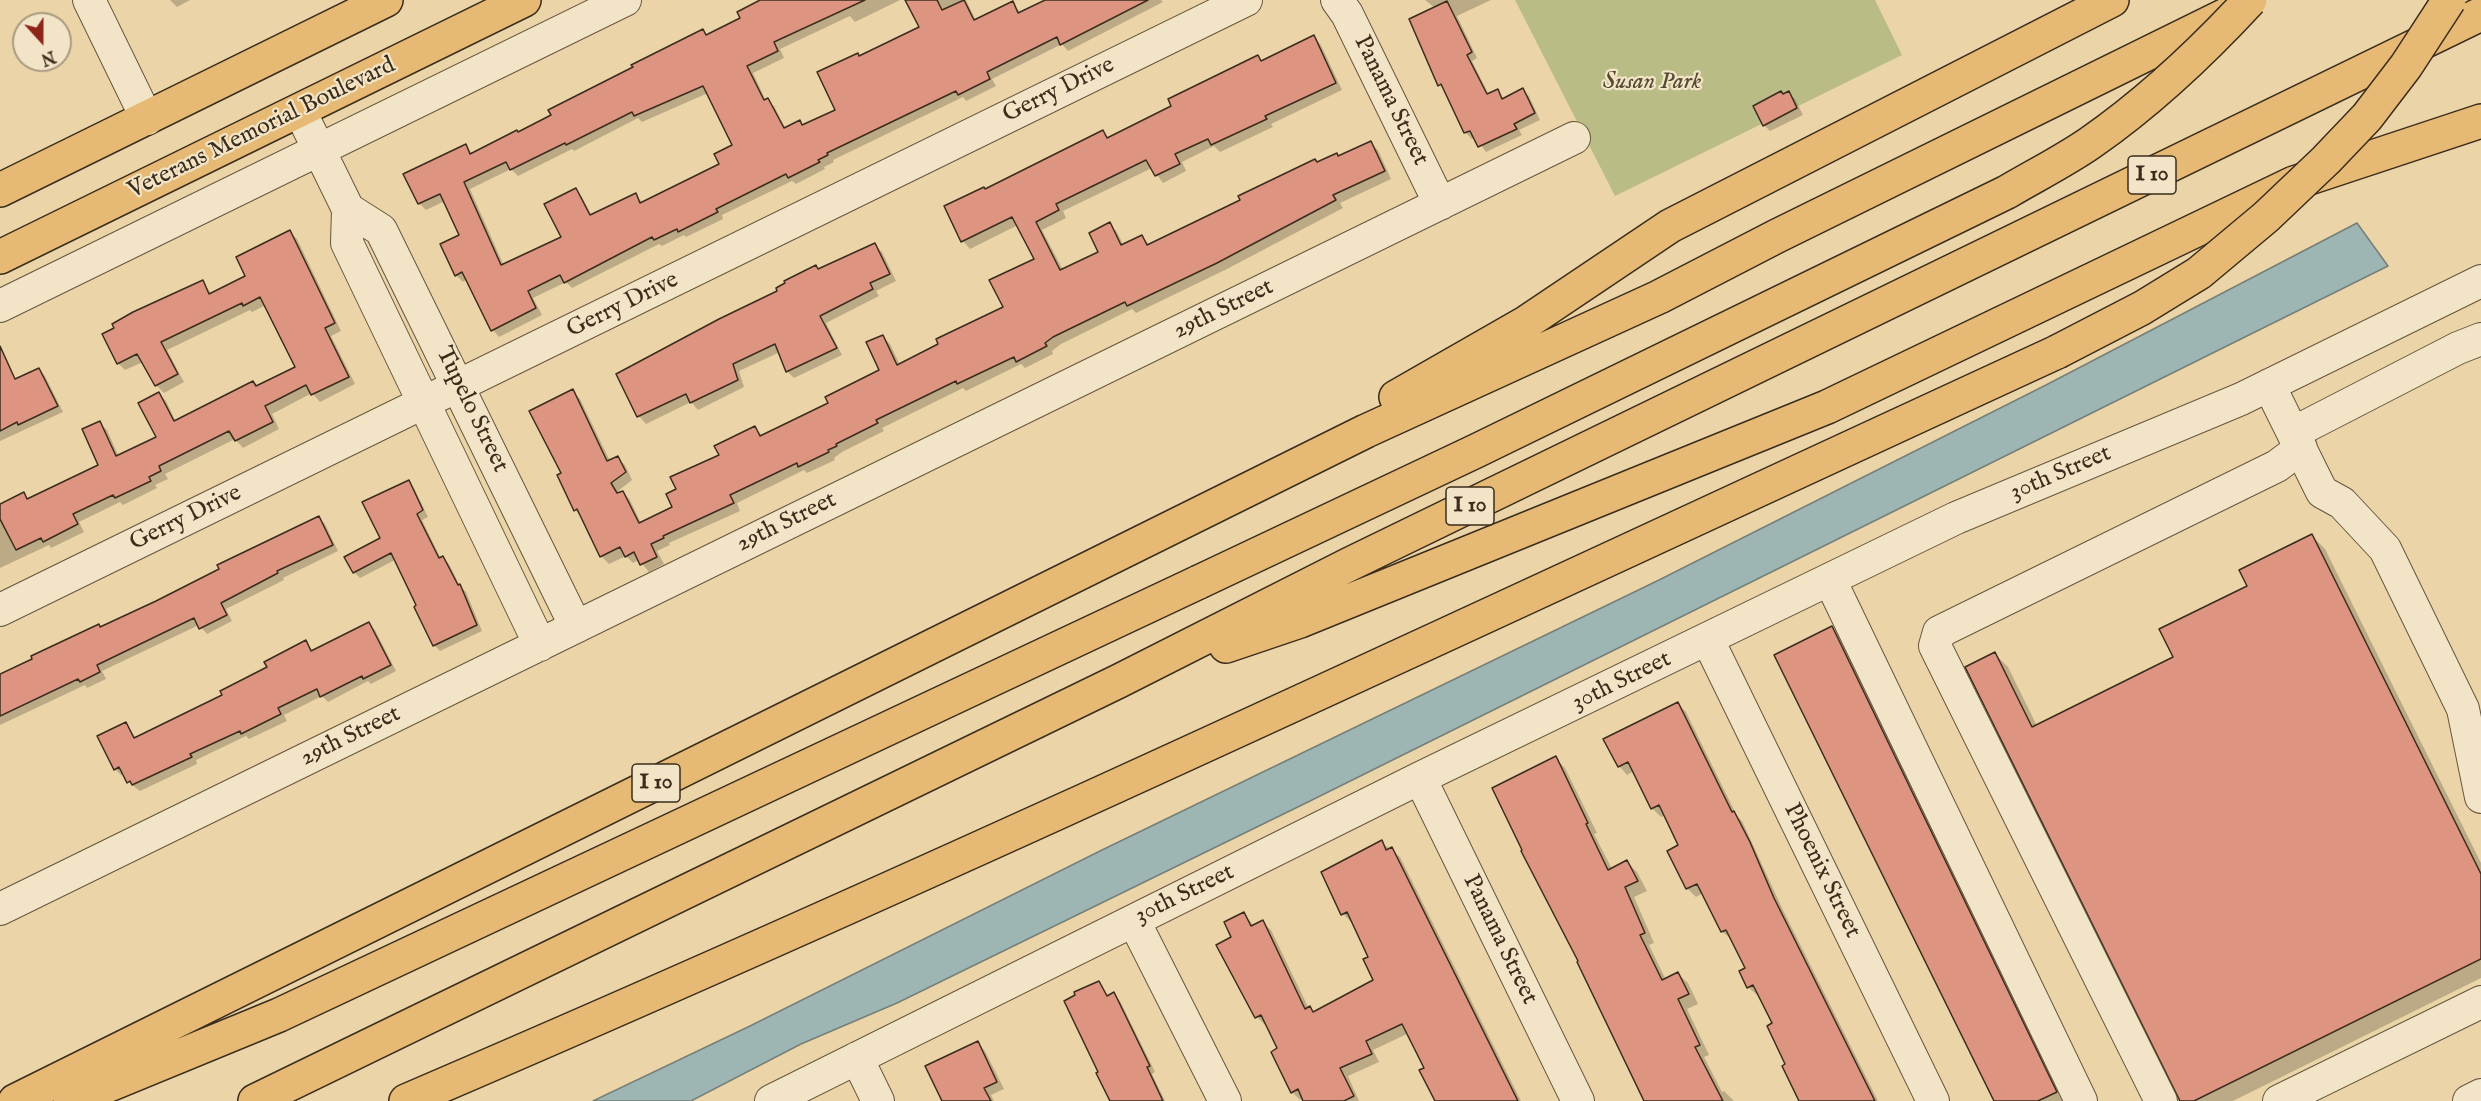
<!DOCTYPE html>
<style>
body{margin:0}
#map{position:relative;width:2481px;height:1101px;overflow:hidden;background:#ebd5a8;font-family:"IM FELL English",serif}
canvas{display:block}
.north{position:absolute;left:12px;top:12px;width:60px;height:60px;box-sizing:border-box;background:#f2e4c6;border:2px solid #a99a82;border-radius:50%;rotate:159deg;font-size:16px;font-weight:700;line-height:24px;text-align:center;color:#3b2c1c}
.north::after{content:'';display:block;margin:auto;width:21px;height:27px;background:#8f2418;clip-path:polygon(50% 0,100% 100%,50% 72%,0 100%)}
</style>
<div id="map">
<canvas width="2481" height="1101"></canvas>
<div class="north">N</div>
</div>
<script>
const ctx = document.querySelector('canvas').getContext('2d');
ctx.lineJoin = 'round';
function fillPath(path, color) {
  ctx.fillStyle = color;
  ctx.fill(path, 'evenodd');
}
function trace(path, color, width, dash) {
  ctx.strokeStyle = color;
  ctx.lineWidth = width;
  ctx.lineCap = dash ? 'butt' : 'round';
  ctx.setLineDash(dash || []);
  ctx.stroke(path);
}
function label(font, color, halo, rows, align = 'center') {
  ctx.font = font + ' "IM FELL English",serif';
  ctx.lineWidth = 4.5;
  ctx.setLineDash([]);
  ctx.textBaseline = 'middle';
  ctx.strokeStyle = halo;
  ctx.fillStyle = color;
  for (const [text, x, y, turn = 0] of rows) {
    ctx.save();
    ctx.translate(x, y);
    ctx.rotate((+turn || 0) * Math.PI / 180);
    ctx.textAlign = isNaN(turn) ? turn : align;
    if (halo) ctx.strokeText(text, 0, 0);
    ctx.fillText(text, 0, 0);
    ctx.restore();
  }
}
fillPath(new Path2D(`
 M1515,0H1875L1902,55L1615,196Z`), '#babc85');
const water = new Path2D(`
 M2357,223L2388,266L1308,802L897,1003L801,1044L691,1101H593L750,1026L1102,850L1659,580L2046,385Z`);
fillPath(water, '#9eb6b3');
trace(water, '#767f77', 1.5);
fillPath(new Path2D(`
 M170,0H190L177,7Z
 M777,0H900L855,22L850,16L780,49L784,58L753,73L766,101L774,106L786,129L800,122L804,126L838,111L860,57L921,28L907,0H966L976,21L1012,3L1021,13L1048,0H1161L1163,2L1068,51L1062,44L992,79L996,86L966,101L963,97L833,160L834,162L824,167L825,169L796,184L792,181L722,215L723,219L686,237L684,235L662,246L659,244L572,288L566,282L533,298L542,315L499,337L493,330L467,279L463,282L456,275L461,235L445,201L426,210L419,203L465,146L473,154L518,134L703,31L708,36ZM708,93L734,145L721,165L643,203L635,195L592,216L582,197L576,190L563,238L504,266L470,189L511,169L518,176L572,149L574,151L638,118L642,122Z
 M1425,0H1491L1457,16L1477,58L1472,61L1489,95L1497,91L1504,99L1523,90L1529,96L1540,120L1519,130L1522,135L1486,152L1475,137L1472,139L1466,133L1446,91L1439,85L1435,8Z
 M1314,37L1321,45L1342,90L1271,124L1273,127L1220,152L1214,146L1182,162L1186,171L1163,183L1152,168L1063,211L1066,218L1042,230L1063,270L1100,252L1109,224L1117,232L1124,246L1142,237L1150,245L1318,164L1339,158L1370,143L1378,150L1391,179L1340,203L1343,208L1225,270L1136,313L1132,309L1061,344L1052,351L1053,354L1025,368L1021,364L966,391L963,388L882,428L884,431L842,452L834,458L835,460L807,473L804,470L737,503L740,511L669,543L670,545L657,551L664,564L649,572L639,560L633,563L626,556L609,564L601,556L582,517L575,510L563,474L573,391L580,399L610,461L617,458L625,465L632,480L618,491L619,494L623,492L630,500L641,523L674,507L678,490L755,428L763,436L830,404L881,371L882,336L890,344L900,365L940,345L1005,308L1036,260L1018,225L970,249L963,241L946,207L985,190L1103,132L1109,138L1173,106L1257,56L1263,62Z
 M1788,93L1795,99L1803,115L1770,131L1764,125Z
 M290,232L297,239L341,331L331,336L355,384L320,402L312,393L272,414L279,429L243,448L235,439L165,474L168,479L155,485L157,488L123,505L120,502L79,522L84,532L51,548L49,545L0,568V506L24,494L30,500L100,466L99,423L107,430L119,457L158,438L159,394L166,401L176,422L297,368L266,305L252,312L250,310L167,350L184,382L164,393L157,386L143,362L125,370L118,363L202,282L212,294L247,277Z
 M875,245L882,252L896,281L876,291L879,296L826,323L842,355L794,378L787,371L780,352L739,371L744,387L698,410L691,402L646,424L639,416L618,374L819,270Z
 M39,369L45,376L63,412L0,441V383L13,377L16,380Z
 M408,482L414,488L428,517L422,520L441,559L443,558L449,564L460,586L466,592L482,631L440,651L434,645L395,560L360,578L354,572L382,538Z
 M319,518L325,524L338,551L283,578L284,580L226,609L232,621L207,634L199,625L102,671L106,679L87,688L85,685L0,725V676L157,602Z
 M2312,536L2325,549L2481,863V978L2233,1101H2181L1995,654L2008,667L2037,726L2175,658L2249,586Z
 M369,624L375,630L396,671L371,684L368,681L328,702L322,696L284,715L287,721L249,739L246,736L196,760L197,764L140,791L128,782L124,774L121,775L115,769L126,724L136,738L224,695L306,642L314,652Z
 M1832,628L1842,638L2065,1101H1995Z
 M1677,703L1686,712L1737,816L1742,821L1782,908L1878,1101H1801L1774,1024L1759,994L1757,995L1748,987L1747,969L1732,939L1722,932L1703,893L1696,897L1687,888L1680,846L1665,815L1661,817L1652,808L1634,771L1627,775L1619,766Z
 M1555,758L1565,768L1597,833L1594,834L1612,869L1627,862L1637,872L1647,891L1634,897L1654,943L1649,945L1666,980L1678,974L1688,983L1698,1004L1687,1009L1709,1055L1704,1057L1722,1092L1724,1091L1734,1101H1646Z
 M1381,842L1400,857L1521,1101H1436L1426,1069L1409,1033L1373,1050L1379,1062L1348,1076L1359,1101H1305L1304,1098L1300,1100L1292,1092L1279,1049L1267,1024L1265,1025L1257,1017L1233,938L1244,914L1254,926L1262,922L1271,930L1309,1009L1315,1013L1375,980L1370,957L1353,921L1351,922L1343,914Z
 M1099,982L1109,997L1114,994L1120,1001L1155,1072L1152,1074L1165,1101H1114Z
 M977,1043L985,1051L1004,1089L991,1095L994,1101H943Z`), '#0003');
const building = new Path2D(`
 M760,0H865L774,42L778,51L747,66L764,100L768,98L784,128L800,120L802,125L835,110L817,72L858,53L859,56L919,27L905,0H937L942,10L964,0L974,20L1013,1L1018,13L1045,0H1148L1060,45L1057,37L987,72L990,79L958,95L956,91L827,153L828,155L818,160L820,162L788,178L786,174L716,209L718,212L678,232L677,229L654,240L652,237L564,283L560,275L528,291L536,308L491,331L462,272L455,276L440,244L459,235L440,194L418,204L403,174L466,144L470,154L517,130L518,132L551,115L548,110L633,67L631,65L703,29L706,35L740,18L737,12ZM703,86L732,145L714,154L719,164L640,203L636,193L590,215L576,188L544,204L561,237L501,265L464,182L506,162L510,170L565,143L566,145L632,112L634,116Z
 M1447,1L1472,52L1467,55L1487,94L1498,89L1502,99L1523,88L1535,113L1514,124L1517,129L1478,147L1470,131L1464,133L1441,84L1438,86L1409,19Z
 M1314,35L1336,83L1265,116L1267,119L1211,145L1208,139L1175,154L1180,164L1155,176L1146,160L1056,204L1059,210L1036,222L1060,270L1098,252L1089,233L1110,222L1121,245L1142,235L1147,245L1240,200L1238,196L1315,159L1317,162L1337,153L1338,156L1371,141L1385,171L1333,195L1336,200L1217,263L1127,306L1125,302L1053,337L1045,343L1047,346L1016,362L1014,357L957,384L956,381L876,420L878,423L836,444L837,446L828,450L829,452L798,467L797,463L730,495L734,503L663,536L664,538L651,544L657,557L640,565L634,552L625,557L620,547L600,557L577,509L574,511L557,475L561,473L529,411L573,389L607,461L618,456L626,472L611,483L617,493L623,491L639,523L672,507L666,494L676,489L670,477L719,455L714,446L755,426L760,436L828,403L825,397L879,370L866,342L883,335L897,365L938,344L936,339L1003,307L989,280L1034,259L1012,217L961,242L944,206L984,187L985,189L1103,130L1107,138L1171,106L1168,99L1258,55L1261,61Z
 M1781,91L1783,94L1789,91L1797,108L1763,126L1753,106Z
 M290,230L335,323L325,328L349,377L311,395L306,385L265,406L273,422L235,441L229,431L159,466L161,471L149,477L151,481L115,498L113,495L73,514L78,524L43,542L41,538L16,550L0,519V504L24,492L27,499L98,465L82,429L100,421L116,456L156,437L138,403L159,392L174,421L253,381L256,386L295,367L260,297L243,306L242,303L161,342L178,374L155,386L137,354L117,364L102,334L114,328L112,324L133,312L203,280L209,294L245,276L236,257Z
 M875,243L890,274L870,283L873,289L820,316L837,348L786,372L775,344L733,364L738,380L690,403L686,394L637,417L616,374L719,319L777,291L776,288L785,283L784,281L816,265L818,269Z
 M0,346L15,379L39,368L58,406L18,425L17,422L0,431Z
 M409,480L423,510L417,514L439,558L443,556L458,585L460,584L477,625L433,646L414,607L416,605L391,553L353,573L344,557L380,538L362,502Z
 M319,516L333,545L277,571L278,573L221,603L227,615L199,629L194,618L97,665L100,672L80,682L78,679L0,716V674L32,659L31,656L99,624L100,627L156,601L219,569L217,565Z
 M2312,534L2481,874V959L2194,1101H2180L1965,667L1995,652L2032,727L2173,657L2159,629L2247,586L2239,570Z
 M369,622L391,665L363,679L362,676L320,697L317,689L278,708L281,714L241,734L240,731L190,754L192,757L132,785L130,781L127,783L119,767L114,770L97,736L126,722L134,738L222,695L220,691L267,667L264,662L306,640L311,651Z
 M1832,626L2057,1092L2038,1101H1994L1774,655Z
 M1678,702L1732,812L1734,811L1750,842L1774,898L1875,1101H1799L1782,1066L1785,1064L1767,1026L1772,1023L1753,985L1747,988L1739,971L1745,968L1726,930L1721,932L1697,884L1686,889L1667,851L1678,845L1659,805L1651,809L1628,762L1618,767L1603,739Z
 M1556,756L1588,823L1586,824L1608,870L1627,860L1638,881L1625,887L1645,933L1640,935L1662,980L1678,972L1689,994L1678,999L1700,1045L1695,1047L1723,1101H1644L1577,962L1578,961L1521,851L1522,850L1492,788Z
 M1382,840L1386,850L1392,847L1518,1101H1435L1419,1070L1424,1068L1402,1024L1366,1041L1372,1054L1340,1068L1354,1096L1344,1101H1303L1298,1089L1291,1093L1271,1052L1277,1048L1261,1015L1255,1018L1216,945L1231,937L1224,922L1244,912L1251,926L1263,920L1305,1009L1310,1006L1313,1012L1373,980L1363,959L1368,957L1347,912L1341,915L1321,872Z
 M1099,981L1107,996L1114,992L1150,1066L1147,1067L1163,1101H1110L1096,1073L1098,1072L1064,1001L1075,995L1074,992Z
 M978,1041L997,1082L984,1088L991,1101H942L925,1066Z`);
fillPath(building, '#dd9481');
trace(building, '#3b2c1c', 1.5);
const minor = new Path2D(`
 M89,0L147,119
 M1337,0L1347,14L1440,204
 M300,111L348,209L347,243L540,645
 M348,209L381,230L576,627
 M0,306L625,0
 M2269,385L2322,492L2342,503L2385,549L2463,709L2481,797
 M2293,433L2458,348L2481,339
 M1830,580L2081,1101
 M0,610L1246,0
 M1708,640L1933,1101
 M1420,778L1578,1101
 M0,909L1574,138
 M1134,921L1225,1101
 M857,1058L878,1101
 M771,1101L1420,778L1956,518L2241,399L2481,281
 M2161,1101L1935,646L1939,632L2277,466L2301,448
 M2279,1101L2481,1002
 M2469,1101L2481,1095`);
const major = new Path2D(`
 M0,190L386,0
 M0,257L524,0`);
const highway = new Path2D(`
 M1396,397L1527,322L1670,226L2112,0
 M1226,646L1300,621L1827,407L2294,183L2481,121
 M15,1101L1366,431L1659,297L1777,236L2242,7
 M70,1101L279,1015L1199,582
 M255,1101L1119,681L1350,564L2481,14
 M406,1101C962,863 1508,605 2057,352`);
trace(minor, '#67563f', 34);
trace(major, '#3b2c1c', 36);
trace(highway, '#3b2c1c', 36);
trace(minor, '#f2e4c6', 32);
trace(major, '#e6ba74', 33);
trace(highway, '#e6ba74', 33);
const highwayBridge = new Path2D(`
 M2057,352L2142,308L2199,273L2266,217L2326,160L2367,117L2406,66L2449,0
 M1199,582L1476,451L2007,192C2034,176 2064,161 2090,143C2149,102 2201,53 2250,0`);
trace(highwayBridge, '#3b2c1c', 36, []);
trace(highwayBridge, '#e6ba74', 33);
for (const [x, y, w] of [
 [2152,175,48],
 [1470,506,48],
 [656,783,48]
]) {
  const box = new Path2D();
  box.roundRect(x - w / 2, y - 19, w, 38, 4.5);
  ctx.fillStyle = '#f2e4c6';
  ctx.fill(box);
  trace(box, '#3b2c1c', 1.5);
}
label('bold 22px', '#3b2c1c', null, [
 ["I 10",2152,175],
 ["I 10",1470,506],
 ["I 10",656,783]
]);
label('italic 24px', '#544931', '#f2e4c6', [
 ["Susan Park",1652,83]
]);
label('24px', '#3b2c1c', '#f2e4c6', [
 ["Gerry Drive",1059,91,-26],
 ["Panama Street",1390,101,64],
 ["Veterans Memorial Boulevard",262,129,-26],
 ["Gerry Drive",623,306,-26],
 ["29th Street",1224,310,-26],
 ["Tupelo Street",471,410,64],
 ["30th Street",2061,474,-23],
 ["Gerry Drive",186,519,-26],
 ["29th Street",787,523,-26],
 ["30th Street",1622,682,-26],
 ["29th Street",351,737,-26],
 ["Phoenix Street",1821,871,64],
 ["30th Street",1185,895,-26],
 ["Panama Street",1499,940,64]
]);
</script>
